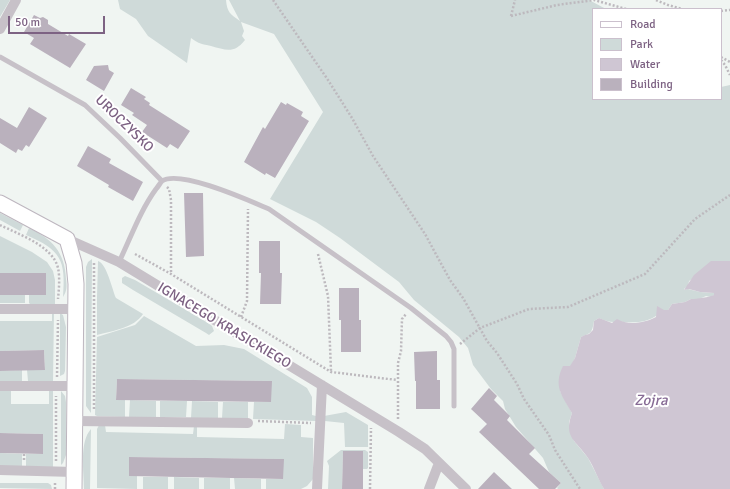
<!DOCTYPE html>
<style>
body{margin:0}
#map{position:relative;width:730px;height:489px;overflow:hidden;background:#f0f5f2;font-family:Signika,sans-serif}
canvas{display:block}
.legend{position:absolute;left:592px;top:8px;width:130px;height:92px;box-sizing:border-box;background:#fff;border:1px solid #cbc0cd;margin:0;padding:5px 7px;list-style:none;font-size:12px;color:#7d6283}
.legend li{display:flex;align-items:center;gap:8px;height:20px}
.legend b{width:20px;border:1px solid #cbc0cd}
.scale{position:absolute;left:8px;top:16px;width:97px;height:18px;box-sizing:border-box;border:2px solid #7d6283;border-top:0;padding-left:5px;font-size:12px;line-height:14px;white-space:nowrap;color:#7d6283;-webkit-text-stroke:3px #fff;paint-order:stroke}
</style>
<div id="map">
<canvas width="730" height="489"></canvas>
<ul class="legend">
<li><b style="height:5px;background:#fff"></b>Road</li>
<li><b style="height:11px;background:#cfdad9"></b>Park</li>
<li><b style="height:11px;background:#cfc6d3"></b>Water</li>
<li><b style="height:11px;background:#bab1bd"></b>Building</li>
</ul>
<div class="scale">50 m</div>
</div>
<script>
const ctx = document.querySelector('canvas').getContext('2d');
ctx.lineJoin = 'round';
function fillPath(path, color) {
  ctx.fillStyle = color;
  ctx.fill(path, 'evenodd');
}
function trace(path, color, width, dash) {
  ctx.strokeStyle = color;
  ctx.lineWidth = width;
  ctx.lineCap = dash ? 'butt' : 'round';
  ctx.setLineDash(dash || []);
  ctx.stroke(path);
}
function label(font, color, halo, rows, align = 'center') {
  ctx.font = font + ' Signika,sans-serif';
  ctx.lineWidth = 4;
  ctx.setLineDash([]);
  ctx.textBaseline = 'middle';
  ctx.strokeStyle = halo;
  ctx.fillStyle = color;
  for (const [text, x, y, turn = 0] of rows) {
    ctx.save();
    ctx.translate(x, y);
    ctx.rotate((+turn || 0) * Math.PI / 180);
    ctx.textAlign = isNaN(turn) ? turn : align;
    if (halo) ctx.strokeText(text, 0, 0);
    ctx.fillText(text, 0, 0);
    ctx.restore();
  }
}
fillPath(new Path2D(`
 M0,0H10L0,17Z
 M118,0H226C227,12 230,14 240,21L229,0H589L606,9H593V99H721V87L730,85V261H722L689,281L688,286L684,289V290L688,289L700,292L714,293V295L711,297L706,296L697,300L691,299L685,302L672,304L668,310H664C650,322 641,323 623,322C620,321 617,322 614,322C609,322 603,320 599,318L594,321C592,332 592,333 581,337L575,358L560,391L572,413L569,422L574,441L588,458L604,489H558L557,488L561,483L549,472L543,458L516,427L505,409L503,401L491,389L473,365L468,348L459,337L414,300L399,282L340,238L316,222L270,199L323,112L274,34L241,22L244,31L242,36L245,40C234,54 226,50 211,46C202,44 199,44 191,38L187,63L148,36L136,19L120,9Z
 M0,213L23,225L20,231L0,220Z
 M29,228C52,239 65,252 66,279C67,286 67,291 63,297C66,260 61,250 26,235Z
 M0,236L32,252L47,262L53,271L55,280V306L31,305L29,303V295H46V273H0Z
 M92,259L91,413L86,406V267L88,262Z
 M98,261C107,264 112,289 116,298L143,314C134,328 112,331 97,335V297Z
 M125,276L135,280L208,323L212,326L214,331L209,335L206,333L133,290L122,283V278Z
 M0,295H25V303H0Z
 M52,310L54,311L53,382L28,381L27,370H45L44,350L0,351V321H52Z
 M60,313L63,315L66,327L65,371L64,374L60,376Z
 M144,316L196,346L224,345L244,349L307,388L312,397V415L316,416V421L253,419L254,402H271V381L117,379L116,400H125V417L97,416L95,415L97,337L135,325Z
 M22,370V381H0V371Z
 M0,389L11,390V404H49V390H53V468H26V454H43V434L0,433Z
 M61,391L65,396L66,402V455L63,463L61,465Z
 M130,400L156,401V417H129Z
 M160,401H187L186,417H160Z
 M192,401L218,402V418H191Z
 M223,402H248V418H222Z
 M346,412L368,425V447H345L344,423L325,421L324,416Z
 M285,424L301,425V437L313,438V479L307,486L301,489H266V479H283V459L130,457L129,476H137V489L97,488V429L99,425H105L106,432L193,434L194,426H197V437L284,439Z
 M91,429L90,489H84C84,472 79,442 91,429Z
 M341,450H365L368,452V468L367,469H363V451H343L342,489H328L329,466L327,461Z
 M0,453L22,454V467H0Z
 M143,477H168V489H143Z
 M174,477L199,478V489H174Z
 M204,478H230V489H204Z
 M234,478L261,479V489H235Z
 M0,483H48L51,485L52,489L0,488Z`), '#cfdad9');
fillPath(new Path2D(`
 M711,261H730V489H604C598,479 594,467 588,458C576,440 563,438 572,413C562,396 553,386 563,366H570L575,358L581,337L585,335L589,334L593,330L594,321L599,318L612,323L617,319C628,326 645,323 656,317L657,306L664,310H668L672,304L685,302L691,299C696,299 710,297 714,295V293L700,292L689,289L684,290L694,275Z`), '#cfc6d3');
fillPath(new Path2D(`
 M34,15L40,18L43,17L48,20V24L68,36L69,34L86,44L70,68L30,44L34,38L24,32Z
 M108,65L109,70L114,73L104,91L86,80L94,66Z
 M131,88L146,97L144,99L150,103L149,105L190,131L178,149L170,144L167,148L142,132L147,125L132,115L134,113L121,105Z
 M281,102L286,105L287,103L303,112L301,116L309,121L275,178L266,173L265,175L244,162L263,127L265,129Z
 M29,107L47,118L29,147L26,145L22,151L18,149L16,153L0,143V118L17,128Z
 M88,146L111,159L109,163L143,182L133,201L108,187L109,185L77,166Z
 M184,193H203L204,256L186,257Z
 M259,241H280V273H282L281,304H260L261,273H259Z
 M0,273H46V295H0Z
 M339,288H359V320H361V352H341V320H339Z
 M44,350L45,370L0,371V351Z
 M437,351V380H440V409H416V381H415L414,352Z
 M117,379L272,381L271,402L116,400Z
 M489,388L497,396L494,400L510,416L507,420L535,448L529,454L561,483L555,489H539L479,432L487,424L471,409Z
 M0,433L43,434V454L0,453Z
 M343,451H363V489H342Z
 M129,457L284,459L283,479L129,476Z
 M494,472L512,489H478Z`), '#bab1bd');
const secondary = new Path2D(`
 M0,203L67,239L74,263L76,284L74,489`);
trace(secondary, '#bdb6bf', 17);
trace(new Path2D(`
 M273,0L328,80L352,118L373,156L425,234L450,280L463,298L487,341L497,353L517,384L524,399L549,435L555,450L580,489
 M656,0L668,5L682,9
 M721,11L730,10
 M511,16L557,5L594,0L626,9
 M511,16L515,0
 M721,57L730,62
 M721,60L725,65L730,75
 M167,187L169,189L171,200V273
 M0,225C18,234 53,246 58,268C60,277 59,289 58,299
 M135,254L171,274L331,372L397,380
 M318,254L328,296L331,371
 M94,263V410
 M241,317L247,301L248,209
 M460,344L480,328L529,309L568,307L645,274L695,219L730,195
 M57,377L58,320
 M398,419V363L401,351L402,319L406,314
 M258,421L311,423
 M24,460V454
 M56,461V396
 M55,489V482
 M370,489L371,428`), '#bdb9be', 2.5, [2, 2]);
trace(new Path2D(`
 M0,57L85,105L120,138L162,181
 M119,262C131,237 140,211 156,189C158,187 160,183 162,181C180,169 250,201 269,209L411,308L446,336L451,342L454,349V406`), '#c7c1c8', 5);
trace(new Path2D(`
 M0,29L16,0
 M67,239L119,262L399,432L425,449L466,489
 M0,309H76
 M0,386H75
 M75,421L248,423
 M0,470L74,472
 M317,489L322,385
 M429,489L439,463`), '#c7c1c8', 10);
trace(secondary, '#fff', 15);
label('14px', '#7d6283', '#fff', [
 ["UROCZYSKO",124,124,44],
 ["IGNACEGO KRASICKIEGO",224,326,31]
]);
label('italic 15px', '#876b95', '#fff', [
 ["Zojra",651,401]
]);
</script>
